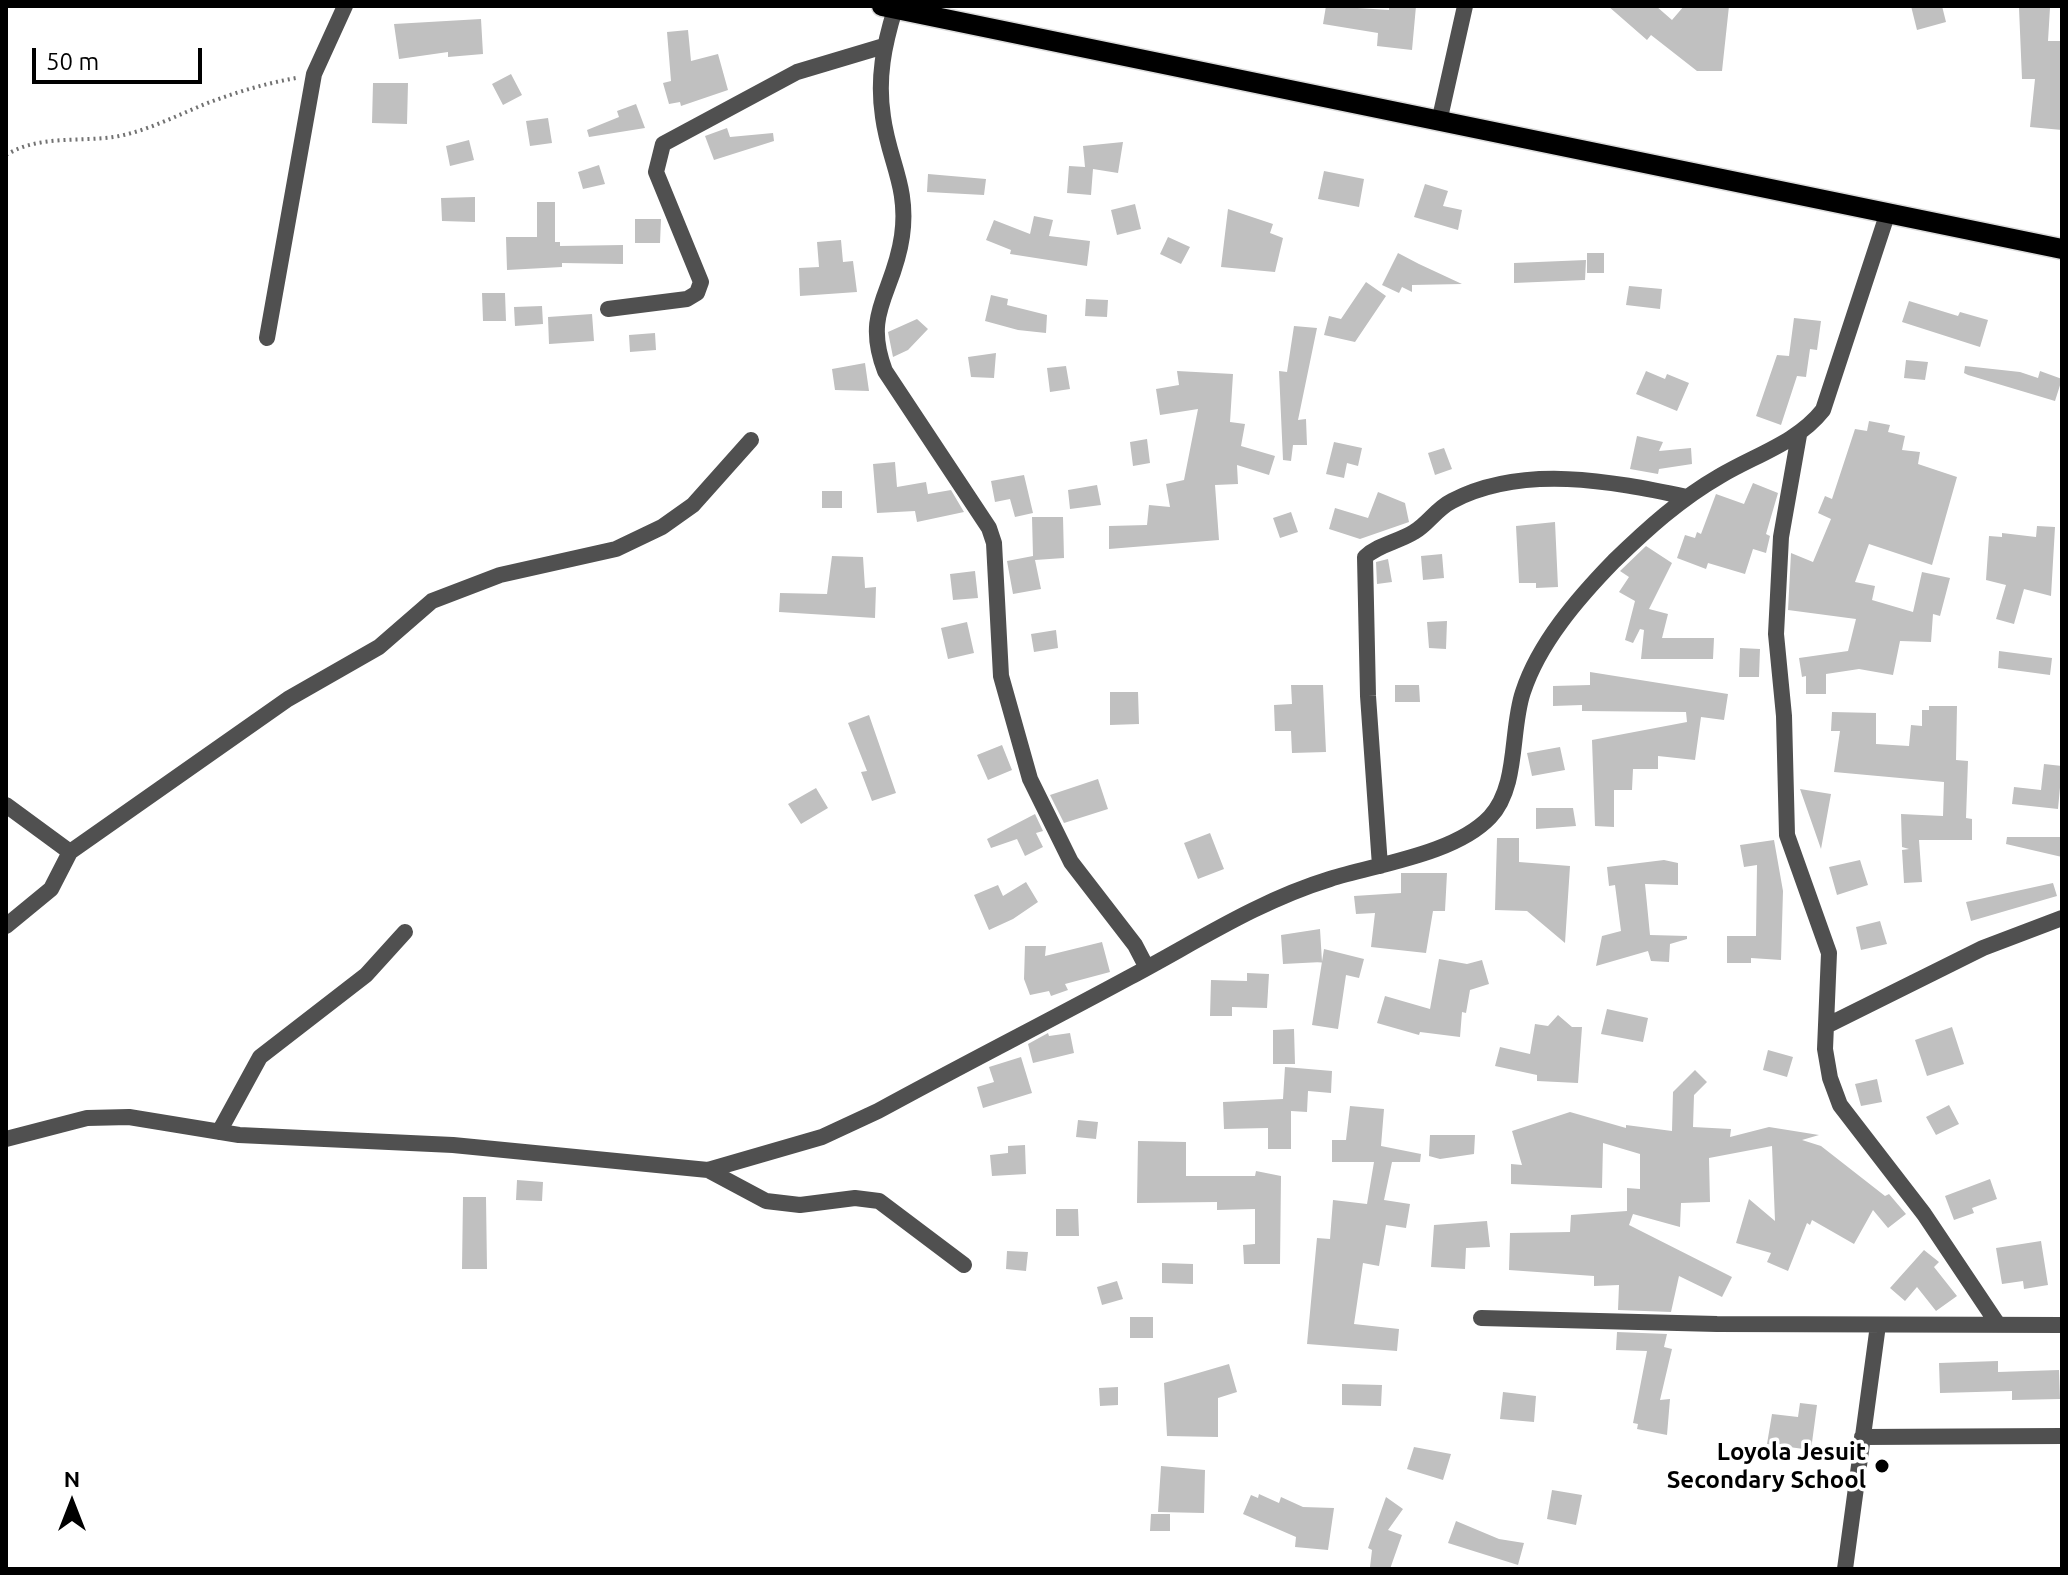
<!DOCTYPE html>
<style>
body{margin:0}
#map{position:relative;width:2068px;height:1575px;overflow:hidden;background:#fff;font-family:Ubuntu,sans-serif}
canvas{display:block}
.frame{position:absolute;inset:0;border:8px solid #000;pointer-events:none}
.north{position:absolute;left:32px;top:1463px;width:80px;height:80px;-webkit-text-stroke:6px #fff;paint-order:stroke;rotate:0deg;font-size:22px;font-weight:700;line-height:32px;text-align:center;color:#000}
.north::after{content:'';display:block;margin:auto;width:28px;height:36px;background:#000;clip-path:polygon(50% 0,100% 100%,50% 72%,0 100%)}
.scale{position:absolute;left:32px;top:48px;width:170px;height:36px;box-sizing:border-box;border:4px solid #000;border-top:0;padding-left:10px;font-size:24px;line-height:28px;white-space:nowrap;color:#000;-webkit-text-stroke:6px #fff;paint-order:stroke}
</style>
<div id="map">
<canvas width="2068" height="1575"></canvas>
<div class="frame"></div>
<div class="north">N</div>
<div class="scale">50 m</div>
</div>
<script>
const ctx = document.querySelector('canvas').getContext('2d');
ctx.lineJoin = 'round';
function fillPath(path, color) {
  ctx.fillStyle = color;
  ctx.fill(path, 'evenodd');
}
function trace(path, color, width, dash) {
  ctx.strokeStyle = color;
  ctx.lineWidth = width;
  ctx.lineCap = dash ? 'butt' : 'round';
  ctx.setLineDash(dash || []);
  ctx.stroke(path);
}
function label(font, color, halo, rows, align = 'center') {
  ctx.font = font + ' Ubuntu,sans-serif';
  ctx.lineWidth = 7;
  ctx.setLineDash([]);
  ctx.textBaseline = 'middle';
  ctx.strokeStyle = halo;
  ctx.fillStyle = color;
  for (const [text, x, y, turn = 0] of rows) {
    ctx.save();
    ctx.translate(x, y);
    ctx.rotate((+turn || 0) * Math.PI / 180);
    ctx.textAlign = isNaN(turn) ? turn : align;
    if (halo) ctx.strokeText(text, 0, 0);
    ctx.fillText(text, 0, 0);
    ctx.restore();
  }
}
fillPath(new Path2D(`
 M1326,6L1389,10V6H1416L1412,50L1377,46L1378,33L1323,24Z
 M1608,6H1656L1672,20L1684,6H1729L1722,71H1697L1651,35L1647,40Z
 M1911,6H1942L1946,22L1917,30Z
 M2019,8H2050L2048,41H2062V130L2030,127L2035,79H2022Z
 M481,19L483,54L448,57V52L399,59L394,24Z
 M688,30L691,61L718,54L728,90L681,106L680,102L669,104L663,83L671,81L667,32Z
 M511,74L522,95L503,105L492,84Z
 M373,83H408L407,124L372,123Z
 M636,104L645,128L589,137L587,130L619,117L617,111Z
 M548,118L552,143L530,146L526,121Z
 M727,128L730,137L773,133L774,141L714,160L705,136Z
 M469,140L474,160L450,166L446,146Z
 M1123,142L1118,173L1093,169L1091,195L1067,193L1069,166L1085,167L1083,146Z
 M599,165L605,184L583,189L578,172Z
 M1324,171L1364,179L1359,207L1318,199Z
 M928,174L986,179L984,195L927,192Z
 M1425,184L1448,191L1443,206L1462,210L1458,230L1414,217Z
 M475,197V222L442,221L441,198Z
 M537,202H555V242H560V246L623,245V264L562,263V267L507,270L506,237H537Z
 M1135,204L1141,229L1117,235L1111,210Z
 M1228,209L1273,224L1270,233L1283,238L1275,272L1221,267Z
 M1034,216L1053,220L1049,236L1090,241L1087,266L1010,254L1011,250L986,240L994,220L1030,234Z
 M635,219H661L660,243H635Z
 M1168,237L1190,247L1181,264L1160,254Z
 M841,240L843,262L853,261L857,292L800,296L799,268L819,267L817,242Z
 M1398,253L1419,264L1462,284L1412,285V292L1402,287L1399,293L1382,285Z
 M1587,253H1604V273H1587Z
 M1586,260L1585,280L1514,283V263Z
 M1366,282L1386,296L1355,342L1324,335L1329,316L1341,319Z
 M1629,286L1662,289L1660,309L1626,305Z
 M482,293H505L506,321H483Z
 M991,295L1008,299L1007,305L1047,315L1046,333L1018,330L985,321Z
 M1086,299L1108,300L1107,317L1085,316Z
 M1909,301L1958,316L1960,312L1988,320L1980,347L1902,322Z
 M542,306L543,324L515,326L514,307Z
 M592,314L594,341L549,344L548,317Z
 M1794,318L1821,321L1817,350L1810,349L1806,377L1797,376L1781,425L1756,416L1777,355L1789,356Z
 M917,319L928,329L908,350L893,357L888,332Z
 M1294,326L1317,328L1298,420L1306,419L1307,445H1293L1291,461L1283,460L1279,371L1287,372Z
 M655,333L656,350L630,352L629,335Z
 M996,353L994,378L971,377L968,357Z
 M1906,360L1928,362L1925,380L1904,378Z
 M865,363L869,391L835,390L832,369Z
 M1066,366L1070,389L1050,392L1047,368Z
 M1965,366L2020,372L2038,378L2040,371L2062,379L2055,401L1968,375L1964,373Z
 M1177,371L1233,374L1230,422L1245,424L1241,446L1275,456L1269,475L1237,465L1238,484L1215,485L1219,540L1109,549V526L1147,525L1149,505L1170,507L1166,484L1184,480L1198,409L1160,415L1156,389L1179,385Z
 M1646,371L1665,379L1667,374L1689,383L1677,411L1636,394Z
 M1869,421L1890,425L1888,432L1905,436L1902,450L1920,452L1918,464L1957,477L1932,565L1869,544L1855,582L1875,586L1872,600L1913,612L1922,572L1950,578L1940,616L1933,614L1931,642L1900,641L1893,675L1859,669L1826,674V694H1806V676L1802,677L1799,658L1848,651L1856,619L1788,610L1791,553L1813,562L1831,519L1818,513L1825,496L1832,499L1855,429L1867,431Z
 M1637,436L1663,442L1659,451L1691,448L1692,464L1659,469L1658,474L1630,469Z
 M1147,439L1150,463L1133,466L1130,442Z
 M1334,442L1362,448L1358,466L1347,463L1344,478L1326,474Z
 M1444,448L1452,469L1435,475L1428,453Z
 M895,462L897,487L926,482L928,494L951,490L964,512L917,522L915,511L877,513L873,464Z
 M1024,475L1033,513L1015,517L1010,499L995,502L991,481Z
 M1753,483L1778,493L1766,534L1770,536L1766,553L1753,549L1745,574L1708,563L1706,569L1677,558L1685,535L1695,538L1697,532L1701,534L1716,494L1744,504Z
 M1097,485L1101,505L1070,509L1068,490Z
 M822,491H842V508H822Z
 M1378,492L1405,503L1409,522L1360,539L1329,529L1335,508L1368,518Z
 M1291,512L1298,532L1280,538L1273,518Z
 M1032,517H1063L1064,558L1035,560L1041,589L1013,594L1007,561L1033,556Z
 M1555,522L1558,587L1536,588V583H1519L1516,526Z
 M2037,526L2055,527L2051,596L2024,589L2014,624L1996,619L2006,585L1986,580L1989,536L2002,537V533L2036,537Z
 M1646,546L1672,563L1649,609L1668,614L1662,638H1714L1713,659H1641L1644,630L1640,629L1633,643L1625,640L1635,601L1619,592L1629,577L1620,571Z
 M1442,554L1444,578L1423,580L1421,556Z
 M832,556L863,557L865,588L876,587L875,618L779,612L780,593L827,594Z
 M1388,559L1392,582L1377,584L1376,562Z
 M975,571L978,598L953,600L950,574Z
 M1447,621L1446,649L1429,648L1427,622Z
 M967,622L974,653L948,659L941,628Z
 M1056,630L1058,648L1034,652L1031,634Z
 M1740,648L1760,649L1759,677H1739Z
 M1999,651L2052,658L2050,675L1998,668Z
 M1590,672L1728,694L1724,720L1701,717L1695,760L1658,756V769H1633L1632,790H1614V827L1595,826L1592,740L1687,722L1686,712L1582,711V705L1553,706V686L1590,685Z
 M1291,685H1323L1326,752L1292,753L1291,731H1275L1274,705L1292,704Z
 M1395,685H1419L1420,702H1395Z
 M1110,692H1138L1139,724L1110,725Z
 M1929,706H1957L1956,760L1968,761L1966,818L1972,819V840H1919L1922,882L1904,883L1902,850L1909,849L1902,847L1901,814L1943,816L1944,782L1834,772L1840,731H1831L1832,712L1876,713V744L1909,746L1911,725L1922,726V710H1929Z
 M869,715L896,793L872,801L861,772L867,771L848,723Z
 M1002,745L1012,770L988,780L977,755Z
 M1560,747L1565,770L1532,776L1527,753Z
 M2044,764L2062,766L2058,809L2012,804L2014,787L2041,790Z
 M1098,779L1108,809L1064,823L1050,795Z
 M816,788L828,808L801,824L788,804Z
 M1800,789L1831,794L1821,849Z
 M1536,808H1573L1576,826L1536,829Z
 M1035,814L1043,831L1036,833L1043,847L1025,856L1017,839L991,848L987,839Z
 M1210,833L1224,869L1198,879L1184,843Z
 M2007,837H2062V857L2006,844Z
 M1497,838H1519V862L1570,866L1565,943L1527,911L1495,910Z
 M1774,840L1783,891L1781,960L1751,958V963H1727V936H1756L1757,865L1744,867L1740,845Z
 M1664,860L1678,863V885L1645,884L1650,935L1687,936V939L1670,944L1669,962L1651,961L1648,951L1596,966L1602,936L1621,931L1615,885L1609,886L1607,867Z
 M1860,860L1868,885L1837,895L1829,867Z
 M1401,873H1447L1445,911H1433L1426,953L1371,947L1375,913L1356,914L1354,896L1401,893Z
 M1026,882L1038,902L1013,919L989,930L974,895L998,885L1003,896Z
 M2053,883L2057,896L1971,921L1966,902Z
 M1880,921L1887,944L1861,950L1856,927Z
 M1320,929L1322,962L1283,964L1281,935Z
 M1102,942L1110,972L1065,984L1068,990L1051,996L1049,991L1030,995L1024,979L1025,946H1046L1045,956Z
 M1324,949L1364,959L1359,978L1346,975L1338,1029L1312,1025Z
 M1439,959L1467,964L1482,960L1489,984L1470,990L1466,1013L1462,1012L1460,1037L1420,1032L1419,1035L1377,1023L1385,996L1430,1009Z
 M1247,973L1269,974L1267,1008L1232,1007V1016H1210L1211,980L1247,981Z
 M1607,1009L1648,1018L1643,1042L1601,1034Z
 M1558,1015L1572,1027H1582L1578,1083L1537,1081V1075L1495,1066L1500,1047L1530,1054L1535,1024L1548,1026Z
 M1952,1027L1964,1064L1927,1076L1915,1040Z
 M1294,1029L1295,1064H1273V1030Z
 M1048,1033L1049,1036L1070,1033L1074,1053L1033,1063L1028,1044Z
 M1768,1050L1793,1057L1787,1077L1763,1070Z
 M1021,1057L1032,1093L983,1108L977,1087L994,1082L989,1067Z
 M1285,1067L1332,1071L1331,1093L1308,1091L1307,1112L1291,1111V1149H1268V1128L1224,1129L1223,1102L1283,1099Z
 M1695,1070L1707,1082L1694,1095L1693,1127L1731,1129L1730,1137L1769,1127L1819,1135L1802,1140L1821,1146L1885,1196L1889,1194L1906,1214L1888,1228L1873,1210L1854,1244L1812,1220L1810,1225L1807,1223L1788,1271L1767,1262L1771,1253L1736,1243L1749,1199L1775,1221L1772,1146L1709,1158L1710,1202L1681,1203L1680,1227L1633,1214L1629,1225L1732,1277L1722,1297L1679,1276L1671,1312L1618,1310L1619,1285L1594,1286V1276L1509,1270L1510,1233L1570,1232L1571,1215L1627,1211V1188L1640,1189V1154L1603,1143L1602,1188L1511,1184V1164L1522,1165L1512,1131L1570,1112L1626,1128V1125L1672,1131L1673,1092Z
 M1877,1079L1882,1102L1861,1106L1855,1084Z
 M1949,1105L1959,1124L1936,1135L1926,1117Z
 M1350,1106L1384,1109L1381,1146L1421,1154L1420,1162H1392L1384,1200L1410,1204L1406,1228L1386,1225L1379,1266L1363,1263L1354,1324L1399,1329L1397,1351L1307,1344L1317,1238L1330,1239L1333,1200L1367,1204L1374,1162H1332V1140H1346Z
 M1078,1120L1098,1122L1096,1139L1076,1137Z
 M1430,1135H1475L1474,1154L1440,1159L1429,1156Z
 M1138,1141L1186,1142V1176H1255L1256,1171L1281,1176L1280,1264H1244L1243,1245L1255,1244V1209L1217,1210V1202L1137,1203Z
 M1025,1145L1026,1174L992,1176L990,1155L1008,1153V1146Z
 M1990,1179L1997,1199L1972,1208L1974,1213L1954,1220L1945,1196Z
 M517,1180L543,1182L542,1201L516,1200Z
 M463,1197H486L487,1269H462Z
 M1056,1209H1078L1079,1236H1056Z
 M1487,1221L1490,1247L1466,1248L1465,1269L1431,1267L1434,1225Z
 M2041,1241L2048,1285L2024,1289L2023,1281L2002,1284L1996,1248Z
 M1924,1250L1939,1262L1934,1267L1957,1296L1936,1311L1917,1287L1905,1301L1890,1288Z
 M1007,1251L1028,1252L1026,1271L1006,1269Z
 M1162,1263L1193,1264V1284L1162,1283Z
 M1117,1281L1123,1299L1102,1305L1097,1287Z
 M1130,1317H1153V1338H1130Z
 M1617,1332L1667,1334L1664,1347L1672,1349L1660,1400L1670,1399L1667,1435L1637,1429L1638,1424L1633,1423L1647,1351L1616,1350Z
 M1998,1361V1372L2059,1370L2060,1399L2012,1400V1391L1940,1393L1939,1363Z
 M1229,1364L1237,1392L1218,1398V1437L1167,1436L1164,1383Z
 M1342,1384L1382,1385L1381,1406L1342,1405Z
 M1118,1387V1405L1100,1406L1099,1388Z
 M1503,1392L1536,1396L1534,1422L1500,1419Z
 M1800,1403L1817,1405L1811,1450L1767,1444L1772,1414L1798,1417Z
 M1414,1447L1451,1454L1443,1480L1407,1469Z
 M1161,1466L1205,1470L1204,1513L1158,1512Z
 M1552,1490L1582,1495L1576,1525L1547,1519Z
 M1259,1494L1279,1503L1281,1497L1303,1507L1334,1508L1328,1550L1295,1547L1296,1537L1243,1514L1251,1495L1258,1498Z
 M1386,1497L1403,1509L1388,1530L1402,1535L1390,1569L1370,1567L1372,1550L1368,1548Z
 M1151,1514H1170V1531H1150Z
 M1456,1521L1499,1539L1524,1543L1518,1565L1448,1543Z`), '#c0c0c0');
const primary = new Path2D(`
 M882,6L2062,249`);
trace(primary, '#dbdbdb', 23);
trace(new Path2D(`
 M6,155C38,135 79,142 114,137C149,131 181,113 213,101C240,91 268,83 296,78`), '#727272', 4, [2, 4]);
trace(new Path2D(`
 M895,9C884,45 877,78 883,117C889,162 909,187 902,236C894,294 862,311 885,371L989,528L994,543L1001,676L1030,779L1071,862L1135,945L1147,968
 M1439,122L1465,6
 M608,309L687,299L697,293L701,282L656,172L663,144L797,72L884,46
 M267,338L314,74L345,6
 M1799,435L1781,537L1776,634L1784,716L1787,835L1829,953L1825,1049L1830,1078L1840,1105L1924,1214L1997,1323
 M6,805L70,852
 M1380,866L1368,696L1365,557C1379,544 1398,542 1414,532C1428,524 1436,509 1452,501C1523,464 1611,481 1687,497
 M6,926L51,889L70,852L288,699L379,647L432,601L500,575L616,549L662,527L693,505L751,440
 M1826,1026L1983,948L2062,918
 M219,1132L260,1057L366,975L405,932
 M6,1139L87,1118L129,1117L239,1135L453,1145L708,1170L822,1137L878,1111C962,1065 1047,1022 1130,977C1196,942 1258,901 1330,879C1378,864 1455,854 1490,817C1519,786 1510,730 1523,692C1539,643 1578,598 1614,561C1647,529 1680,499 1720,476C1755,455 1797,443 1823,410L1888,212
 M708,1170L766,1201L800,1205L855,1198L879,1201L964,1265
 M1481,1318L1717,1324L2062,1325
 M1862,1437L2062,1436
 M1845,1569L1878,1325`), '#505050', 16);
trace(primary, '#000', 20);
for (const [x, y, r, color] of [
 [1882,1466,8,"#000"]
]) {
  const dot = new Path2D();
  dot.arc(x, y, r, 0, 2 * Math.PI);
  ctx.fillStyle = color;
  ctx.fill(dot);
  trace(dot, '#fff', 3);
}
label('bold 24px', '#000', '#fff', [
 ["Loyola Jesuit",1866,1452],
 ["Secondary School",1866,1480]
], 'right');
</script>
